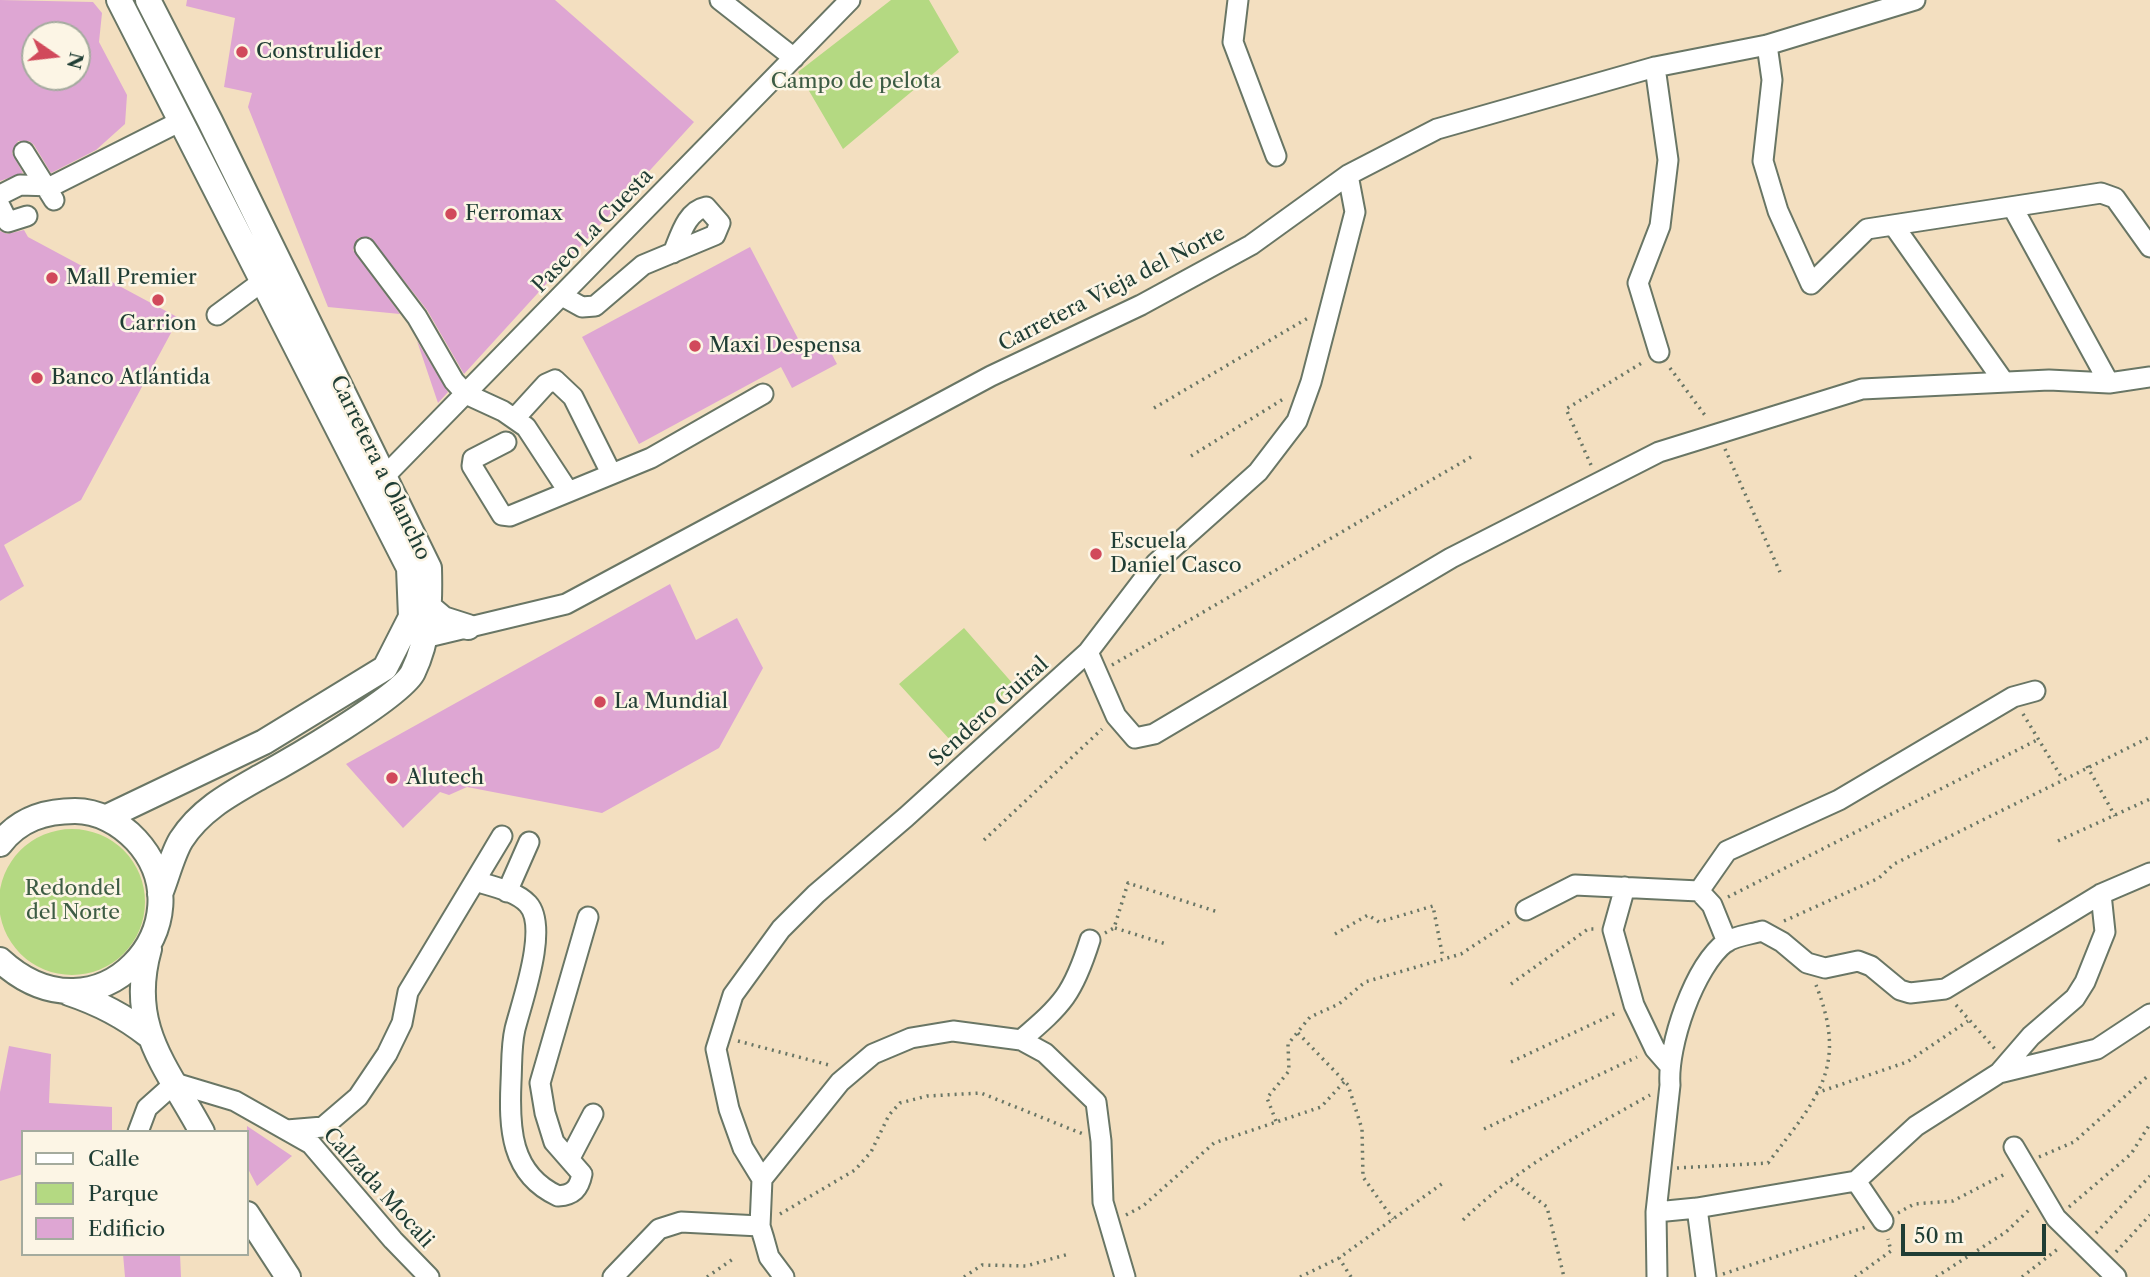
<!DOCTYPE html>
<meta charset="utf-8">
<style>
body{margin:0}
#map{position:relative;width:2150px;height:1277px;overflow:hidden;background:#f3dfc0;font-family:"Libre Caslon Text",serif}
canvas{display:block}
.legend{position:absolute;left:21px;top:1130px;width:228px;height:126px;box-sizing:border-box;background:#fcf5e5;border:2px solid #a4ab9e;margin:0;padding:9px 12px;list-style:none;font-size:21px;color:#1f3d34}
.legend li{display:flex;align-items:center;gap:14px;height:35px}
.legend b{width:35px;border:2px solid #a4ab9e}
.north{position:absolute;left:21px;top:21px;width:70px;height:70px;box-sizing:border-box;background:#fcf5e5;border:2px solid #a4ab9e;border-radius:50%;rotate:104deg;font-size:19px;font-weight:700;line-height:28px;text-align:center;color:#1f3d34}
.north::after{content:'';display:block;margin:auto;width:24px;height:32px;background:#d1495b;clip-path:polygon(50% 0,100% 100%,50% 72%,0 100%)}
.scale{position:absolute;left:1901px;top:1224px;width:145px;height:32px;box-sizing:border-box;border:4px solid #1f3d34;border-top:0;padding-left:9px;font-size:21px;line-height:24px;white-space:nowrap;color:#1f3d34;-webkit-text-stroke:5px #fcf5e5;paint-order:stroke}
</style>
<div id="map">
<canvas width="2150" height="1277"></canvas>
<ul class="legend">
<li><b style="height:9px;background:#fff"></b>Calle</li>
<li><b style="height:19px;background:#b4d982"></b>Parque</li>
<li><b style="height:19px;background:#dea6d3"></b>Edificio</li>
</ul>
<div class="north">N</div>
<div class="scale">50 m</div>
</div>
<script>
const ctx = document.querySelector('canvas').getContext('2d');
ctx.lineJoin = 'round';
function fillPath(path, color) {
  ctx.fillStyle = color;
  ctx.fill(path, 'evenodd');
}
function trace(path, color, width, dash) {
  ctx.strokeStyle = color;
  ctx.lineWidth = width;
  ctx.lineCap = dash ? 'butt' : 'round';
  ctx.setLineDash(dash || []);
  ctx.stroke(path);
}
function label(font, color, halo, rows, align = 'center') {
  ctx.font = font + ' "Libre Caslon Text",serif';
  ctx.lineWidth = 5;
  ctx.setLineDash([]);
  ctx.textBaseline = 'middle';
  ctx.strokeStyle = halo;
  ctx.fillStyle = color;
  for (const [text, x, y, turn = 0] of rows) {
    ctx.save();
    ctx.translate(x, y);
    ctx.rotate((+turn || 0) * Math.PI / 180);
    ctx.textAlign = isNaN(turn) ? turn : align;
    if (halo) ctx.strokeText(text, 0, 0);
    ctx.fillText(text, 0, 0);
    ctx.restore();
  }
}
fillPath(new Path2D(`
 M891,0H929L959,52L843,149L798,72Z
 M964,628L1014,685L951,741L899,684Z
 M-1 902a73 73 0 1 1 146 0a73 73 0 1 1-146 0Z`), '#b4d982');
fillPath(new Path2D(`
 M0,0L93,2L102,13L99,42L127,95L125,124L96,150L51,173L34,145L29,141H18L12,153L23,173L0,181ZM35,35H77V77H35Z
 M187,0H555L694,122L464,374L427,310L370,237L358,238L353,250L400,314L328,307L248,107L252,93L224,87L235,18L186,6Z
 M24,230L28,237L179,318L81,500L4,545L24,586L0,601V231L7,234Z
 M750,247L805,352L825,341L837,364L792,388L781,367L639,444L582,337Z
 M417,341L448,392L438,403Z
 M670,584L696,640L737,618L763,668L719,748L602,813L467,787L449,795L440,792L403,828L346,764Z
 M9,1046L51,1054L49,1103L112,1107V1132H23V1174L0,1181V1092Z
 M247,1126L292,1156L257,1186L247,1167Z
 M123,1254H180L181,1277H125Z`), '#dea6d3');
const minor = new Path2D(`
 M720,0L794,58
 M1238,0L1233,42L1276,156
 M1767,45L1772,80L1763,161L1778,211L1811,284L1867,229L2101,193L2115,198L2150,247
 M1655,67L1668,160L1660,226L1638,283L1659,352
 M24,152L54,200
 M0,195L20,185L52,186L179,122
 M0,206L8,222L27,216
 M2013,208L2109,383
 M1894,226L2004,382
 M365,248L417,317L454,381L466,394L503,411L526,427L568,491
 M562,296L582,307L595,306L643,265L715,235L720,223L706,207C686,211 680,237 673,253
 M217,315L263,281
 M515,418L546,384L555,380L573,397L611,473
 M506,442L473,459L472,466L502,515L510,516L651,458L763,394
 M376,485L850,0
 M424,638L566,604L991,376L1141,305L1251,245L1348,175L1437,129L1655,67L1767,45L1915,0
 M1088,652L1116,716L1135,738L1154,734L1451,558L1659,452L1862,389L2049,380L2109,383L2150,377
 M475,881C491,886 516,891 528,904C549,927 522,1001 515,1029C511,1046 512,1064 511,1082C509,1127 510,1174 558,1196C573,1195 579,1189 582,1174L554,1142L545,1113L540,1083L588,917
 M1625,887L1613,930L1634,1005L1655,1049L1669,1065
 M1699,891L1712,905L1727,942
 M507,892L529,842
 M1526,910L1575,885L1699,891L1727,851L1839,800L2013,697L2035,691
 M1021,1040C1063,1004 1073,994 1090,940
 M1999,1073L2031,1036L2075,998L2085,982L2105,932L2101,894
 M287,1130L323,1127L358,1097L387,1054L402,1023L408,992L502,836
 M138,1132L147,1108L175,1083L235,1101L311,1144L393,1240L429,1277
 M2014,1147L2056,1218L2116,1277
 M570,1158L593,1114
 M762,1179L840,1082L873,1054L911,1038L953,1031L1021,1040L1045,1053L1096,1102L1101,1141L1103,1202L1125,1277
 M1856,1181L1883,1221
 M1697,1208L1706,1277
 M1656,1212L1697,1208L1856,1181L1916,1126L1999,1073L2097,1049L2150,1014
 M613,1277L659,1229L681,1222L760,1226
 M784,1277L769,1257L764,1239L760,1226L762,1179L743,1148L729,1109L716,1049L733,995L781,929L816,894L906,817L1088,652L1156,563L1258,472L1297,421L1311,382L1355,212L1348,175
 M1657,1277L1656,1212L1670,1085C1667,1046 1694,966 1726,942C1735,936 1752,934 1762,931L1782,942L1807,963L1825,968L1858,961L1871,966L1900,990L1910,993L1945,989L2101,894L2150,873`);
const major = new Path2D(`
 M148,0L210,121L429,568C430,604 429,639 413,672C402,696 288,762 260,777C230,794 200,810 181,840C172,855 167,877 160,894
 M430,608L443,619L468,627
 M107,817L264,742L385,668L411,617L409,568L119,0
 M0,844C19,819 45,811 75,811C98,811 120,823 136,840C211,921 99,1051 0,960
 M149,949C127,1027 167,1067 202,1132
 M69,993C99,1003 123,1015 148,1035
 M247,1214L288,1277`);
trace(minor, '#697665', 23);
trace(major, '#697665', 28);
trace(new Path2D(`
 M1670,368L1707,418
 M1154,408L1308,318
 M1725,449L1780,572
 M1191,456L1285,398
 M1591,465L1566,409L1645,361
 M1112,665L1471,457
 M2023,714L2062,778
 M2087,766L2115,816
 M984,840L1102,729
 M2058,841L2150,799
 M1728,897L2039,739
 M1784,921L1879,878L1894,864L2150,737
 M1115,928L1166,944
 M1105,933L1114,928L1128,883L1218,912
 M1335,934L1368,915L1379,922L1433,906L1443,958
 M1511,984L1588,929H1596
 M1956,1005L1995,1049
 M1298,1033L1348,1085L1362,1129L1363,1177L1393,1219
 M738,1041L829,1065
 M1511,1062L1616,1013
 M1816,1093L1907,1062L1968,1021
 M1276,1121L1267,1098L1289,1071L1288,1044L1310,1017L1339,1004L1365,982L1461,954L1511,921
 M1484,1129L1637,1057
 M2039,1157L2074,1142L2150,1074
 M1677,1168L1768,1163C1817,1098 1849,1068 1816,985
 M1511,1180L1547,1207L1564,1277
 M2069,1207L2131,1154L2150,1124
 M1898,1213L1914,1204L1953,1201L2007,1173
 M780,1214L855,1170L871,1152L889,1115L900,1103L927,1096L981,1093L1083,1134
 M1126,1215L1143,1206L1214,1143L1321,1107L1345,1081
 M1463,1220C1518,1167 1584,1132 1650,1095
 M2096,1233L2150,1176
 M2116,1252L2150,1215
 M1723,1274L1866,1227
 M707,1277L733,1259
 M964,1277L982,1265L1026,1266L1069,1254
 M1300,1277L1339,1258
 M1351,1277L1339,1258L1443,1183
 M1855,1277L1891,1251L1888,1239
 M1936,1277L2006,1232L2030,1209
 M2022,1277L2059,1248`), '#697665', 3.5, [2, 5]);
trace(minor, '#fff', 19);
trace(major, '#fff', 24);
for (const [x, y, r, color] of [
 [242,52,7,"#d1495b"],
 [451,214,7,"#d1495b"],
 [52,278,7,"#d1495b"],
 [158,300,7,"#d1495b"],
 [695,346,7,"#d1495b"],
 [37,378,7,"#d1495b"],
 [1096,554,7,"#d1495b"],
 [600,702,7,"#d1495b"],
 [392,778,7,"#d1495b"]
]) {
  const dot = new Path2D();
  dot.arc(x, y, r, 0, 2 * Math.PI);
  ctx.fillStyle = color;
  ctx.fill(dot);
  trace(dot, '#fcf5e5', 2.5);
}
label('21px', '#1f3d34', '#fcf5e5', [
 ["Construlider",256,52],
 ["Ferromax",465,214],
 ["Mall Premier",66,278],
 ["Carrion",158,324,"center"],
 ["Maxi Despensa",709,346],
 ["Banco Atlántida",51,378],
 ["Escuela",1110,542],
 ["Daniel Casco",1110,566],
 ["La Mundial",614,702],
 ["Alutech",406,778]
], 'left');
label('21px', '#3d5c44', '#fcf5e5', [
 ["Campo de pelota",856,82],
 ["Redondel",73,889],
 ["del Norte",73,913]
]);
label('21px', '#1f3d34', '#fcf5e5', [
 ["Paseo La Cuesta",593,231,-46],
 ["Carretera Vieja del Norte",1112,289,-27],
 ["Carretera a Olancho",380,468,64],
 ["Sendero Guiral",989,712,-42],
 ["Calzada Mocali",378,1188,48]
]);
</script>
